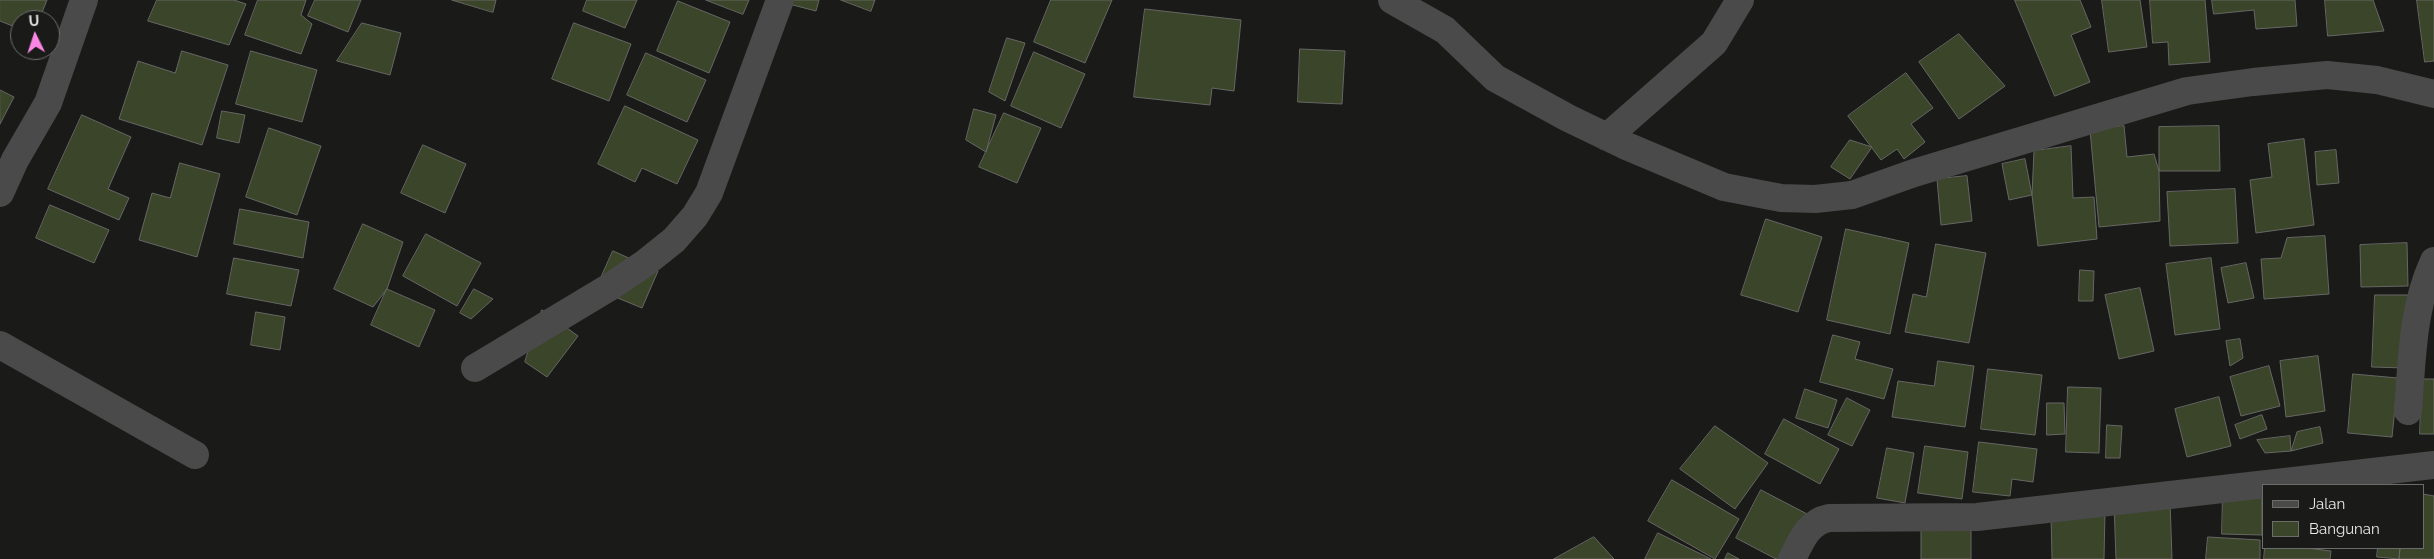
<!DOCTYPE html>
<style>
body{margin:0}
#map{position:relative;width:2434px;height:559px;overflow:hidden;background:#1a1b19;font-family:Raleway,sans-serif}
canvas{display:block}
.legend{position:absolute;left:2262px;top:484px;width:162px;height:65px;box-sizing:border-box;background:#1a1b19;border:1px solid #6c6d6b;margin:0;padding:6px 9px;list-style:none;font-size:15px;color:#e8e8e7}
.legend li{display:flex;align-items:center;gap:10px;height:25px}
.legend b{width:25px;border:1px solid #6c6d6b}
.north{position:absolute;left:10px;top:10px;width:50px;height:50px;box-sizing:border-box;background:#1a1b19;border:1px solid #6c6d6b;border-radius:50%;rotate:356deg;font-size:14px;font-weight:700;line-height:20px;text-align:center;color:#e8e8e7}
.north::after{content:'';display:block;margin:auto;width:18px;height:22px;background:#fc86e3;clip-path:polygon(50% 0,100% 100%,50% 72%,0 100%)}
</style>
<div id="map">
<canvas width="2434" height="559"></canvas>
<ul class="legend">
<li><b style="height:6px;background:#494a49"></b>Jalan</li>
<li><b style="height:14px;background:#3b4529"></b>Bangunan</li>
</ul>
<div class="north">U</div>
</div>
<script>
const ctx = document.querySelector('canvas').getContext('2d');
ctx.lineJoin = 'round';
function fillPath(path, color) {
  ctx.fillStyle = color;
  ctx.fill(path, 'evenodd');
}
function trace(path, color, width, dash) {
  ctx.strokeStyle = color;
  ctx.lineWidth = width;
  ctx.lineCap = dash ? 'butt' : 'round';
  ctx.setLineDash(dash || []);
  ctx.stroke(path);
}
const building = new Path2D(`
 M0,0H47L39,20H20V29L0,21Z
 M157,0H234L246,4L229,45L148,21Z
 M258,0H306L301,15L312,24L301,54L245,35Z
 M315,0H361L348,32L308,16Z
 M452,0H496L493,12Z
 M587,0H637L625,28L583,11Z
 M706,0H749L743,14Z
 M790,0H819L816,11L789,4Z
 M841,0H875L871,11Z
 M1051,0H1112L1085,63L1034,42Z
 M2015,0H2080L2091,27L2071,35L2090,82L2055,96Z
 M2102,0H2140L2147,47L2109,52Z
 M2150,0H2205L2210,62L2169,65L2168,42L2153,43Z
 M2212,0H2295L2297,26L2256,29L2254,10L2214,14Z
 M2325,0H2373L2384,31L2328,36Z
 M2417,0H2434V61L2425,62Z
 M678,1L730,22L709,73L657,51Z
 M1145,9L1241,20L1234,91L1212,88L1210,105L1134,97Z
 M362,23L401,33L390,75L337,61Z
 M574,23L631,44L609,101L552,79Z
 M1959,34L2005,86L1959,119L1919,62Z
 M1007,38L1025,43L1005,101L989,92Z
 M1300,49L1345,51L1342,104L1298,102Z
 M182,51L228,65L202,145L119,119L138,61L175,73Z
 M251,51L317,70L302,122L236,104Z
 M1034,52L1085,74L1061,128L1011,106Z
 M646,53L706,80L687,122L627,95Z
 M1906,73L1933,108L1911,124L1925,142L1904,159L1897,149L1881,160L1848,116Z
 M0,90L14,97L0,124Z
 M625,106L698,140L677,184L642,168L635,182L598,164Z
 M974,109L996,115L986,152L966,140Z
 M222,111L245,115L239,143L217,138Z
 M1004,113L1041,128L1017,183L979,167Z
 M82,115L131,137L108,189L129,198L119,220L48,189Z
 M2124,126L2127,157L2154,154L2159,171L2160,221L2099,227L2090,130Z
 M2219,126L2220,171H2159V127Z
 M269,128L321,146L297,215L246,197Z
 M2304,139L2314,225L2256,233L2250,180L2272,177L2268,144Z
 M1850,140L1872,147L1850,179L1831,167Z
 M423,145L466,164L445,213L401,193Z
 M2071,146L2073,198L2094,197L2097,239L2038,246L2032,195L2034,151Z
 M2336,150L2339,183L2317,185L2315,152Z
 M2025,159L2032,195L2009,200L2002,164Z
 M180,163L220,174L197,257L139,240L152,193L170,198Z
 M1967,176L1972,221L1941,225L1937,179Z
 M2235,189L2238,243L2170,246L2167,192Z
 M50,205L109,230L94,263L36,238Z
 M240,209L309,222L303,258L234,244Z
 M1766,219L1822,237L1798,312L1741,295Z
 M363,224L403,242L387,289L373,307L334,289Z
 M1846,229L1909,243L1890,334L1827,320Z
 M426,234L481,263L457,306L403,276Z
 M2325,236L2329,294L2264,299L2261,259L2281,258L2287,238Z
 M2407,243L2408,286L2361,287L2360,245Z
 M1936,244L1986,253L1969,343L1905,332L1913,294L1926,297Z
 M613,251L658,271L642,308L596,289Z
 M234,258L299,270L291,306L227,294Z
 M2211,258L2220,329L2175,335L2166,264Z
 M2246,263L2254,298L2228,303L2221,268Z
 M2080,270L2094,271L2093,301H2079Z
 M2140,288L2154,351L2119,359L2105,295Z
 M387,289L435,310L419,347L371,325Z
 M474,289L493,299L471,319L460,313Z
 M2375,295H2408L2405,368L2372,367Z
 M542,310L578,336L547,377L525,362Z
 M256,312L285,317L280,350L251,345Z
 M1833,335L1860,342L1855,359L1893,369L1884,399L1820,382Z
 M2240,339L2243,358L2230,366L2226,341Z
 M2318,356L2325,411L2286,417L2280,361Z
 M1938,361L1974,366L1965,427L1892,417L1898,381L1934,386Z
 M2269,366L2280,406L2241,416L2230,377Z
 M1988,369L2042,375L2035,435L1981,429Z
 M2353,374L2398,378L2392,437L2348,433Z
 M2422,379H2434V434H2420Z
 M2068,387L2101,388L2099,453L2066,452Z
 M1805,389L1837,400L1828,428L1796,418Z
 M2219,397L2231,446L2187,457L2175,409Z
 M1847,398L1870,410L1852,446L1828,435Z
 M2047,403H2064L2065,434L2047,435Z
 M2262,415L2267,429L2240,439L2235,425Z
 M1784,419L1839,449L1820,484L1765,454Z
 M2107,425L2122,426L2120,458H2106Z
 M1715,426L1768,463L1735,509L1680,469Z
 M2320,427L2323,443L2291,451L2297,432Z
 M2290,436L2291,451L2265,453L2257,440Z
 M1979,442L2037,449L2033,482L2012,479L2010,496L1973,492Z
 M1925,446L1968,452L1962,499L1918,493Z
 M1887,448L1914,453L1905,503L1877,498Z
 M1672,480L1739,519L1715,559L1648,521Z
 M1761,490L1811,516L1789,559H1776L1736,538Z
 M2223,493H2262V535L2222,534Z
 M2423,494L2434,496V559H2399L2400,548H2423Z
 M2170,501L2172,559H2116L2114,503Z
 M2105,511L2104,559H2052L2051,513Z
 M1971,526V559H1921V527Z
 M1658,533L1711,559H1645Z
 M1594,537L1614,559H1554Z
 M2208,537L2260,540V559H2206Z
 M2265,548H2307L2331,551L2330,559H2264Z
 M2378,548H2400L2399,559L2377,557Z
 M1728,553L1739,559H1725Z`);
fillPath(building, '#3b4529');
trace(building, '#666764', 1);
trace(new Path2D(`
 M1392,0L1445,30L1495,78L1568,118L1624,145L1724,187L1781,198L1815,199L1852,195L1914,173L2187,91L2253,82L2327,75L2377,80L2434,94
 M1607,137L1714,43L1740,0
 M0,193L15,160L48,103L84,0
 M0,345L195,455
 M475,368L608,288L644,264L674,240L695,216L709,193L780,0
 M2408,411C2412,360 2412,308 2434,261
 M1792,559C1801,541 1808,522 1829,518L1977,517L2434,465`), '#494a49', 28);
</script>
